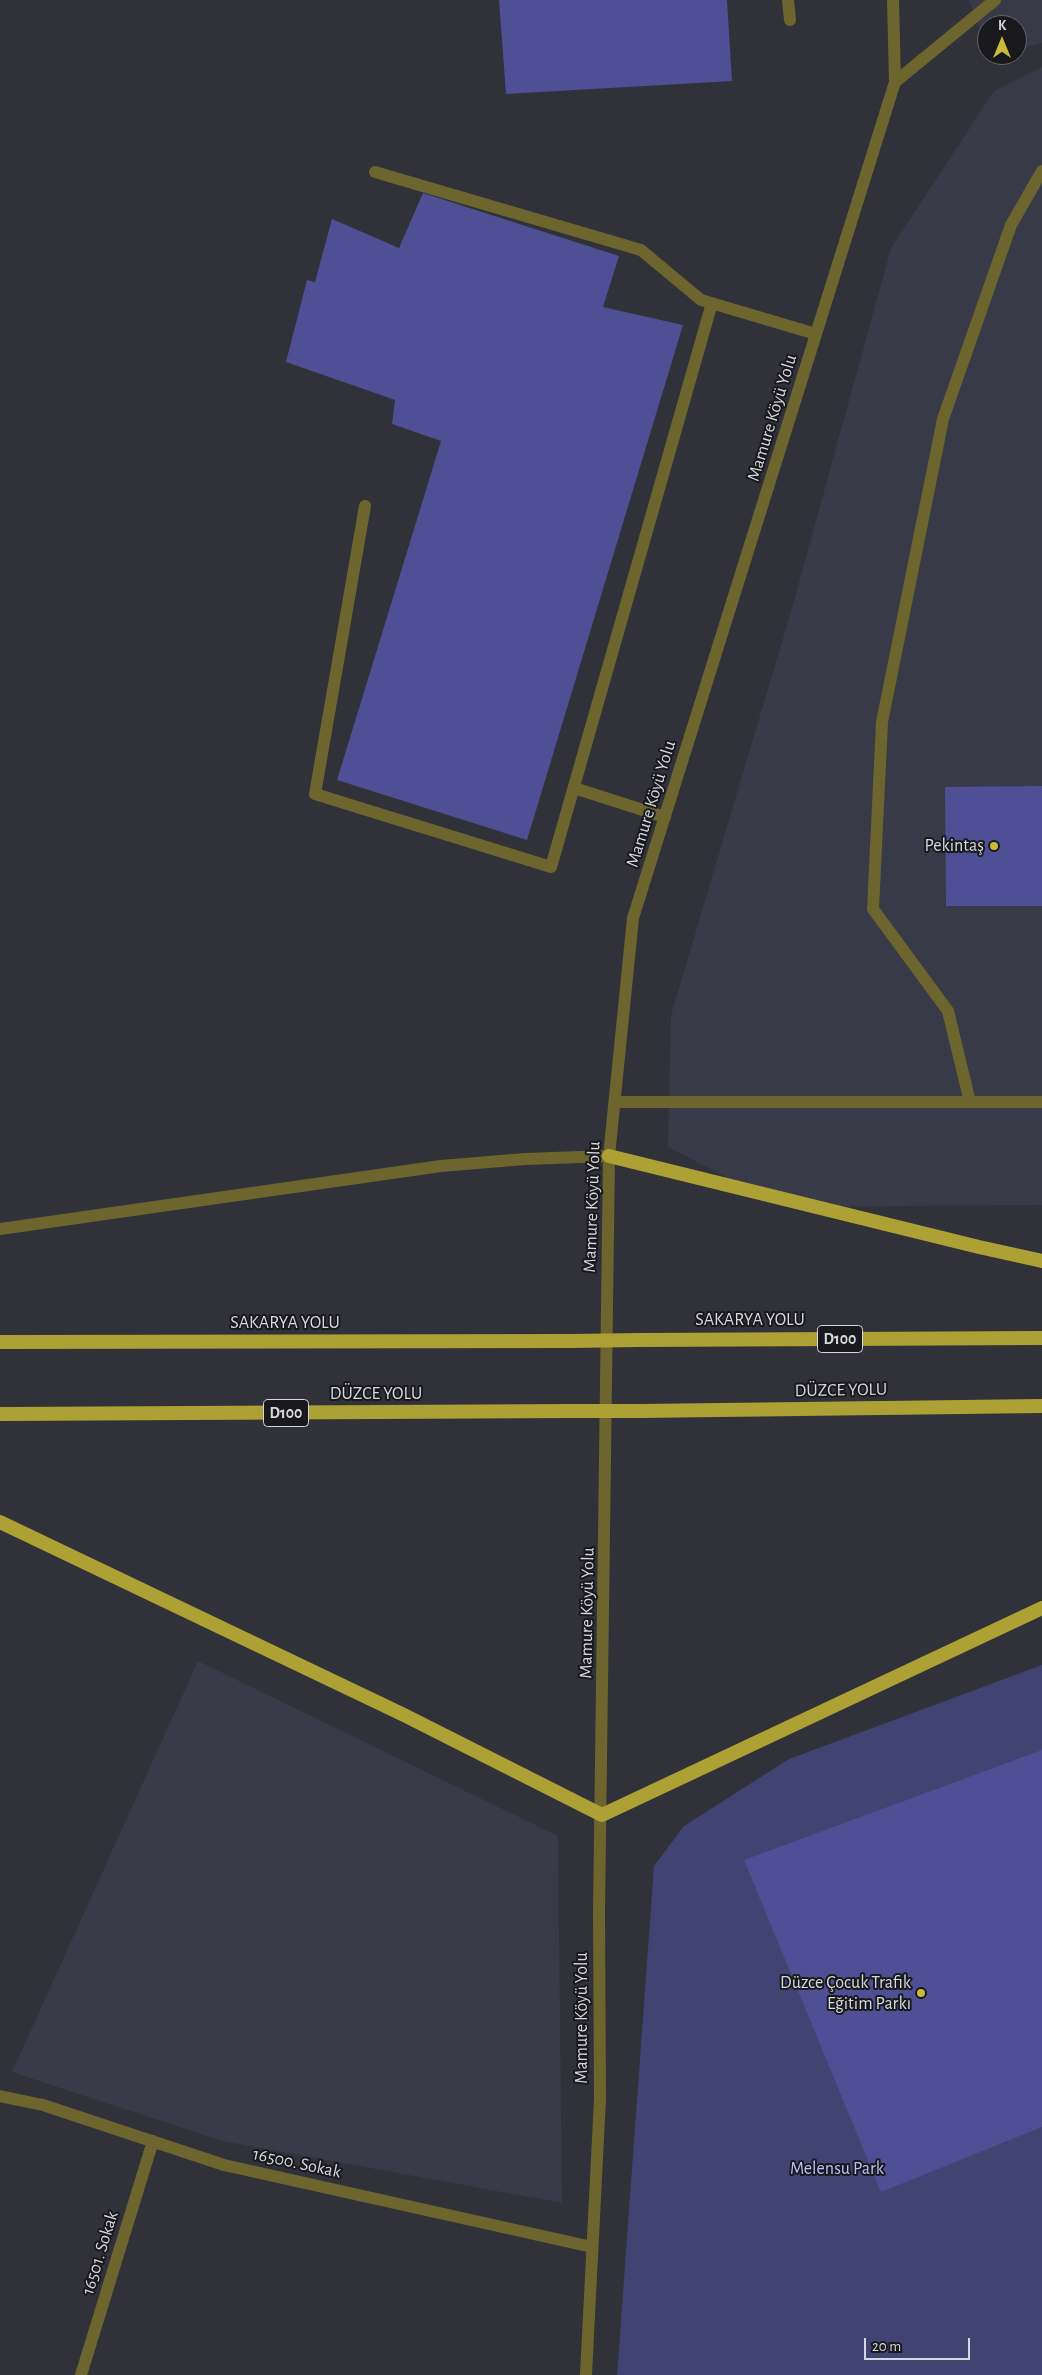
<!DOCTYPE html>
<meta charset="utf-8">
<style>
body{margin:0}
#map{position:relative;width:1042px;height:2375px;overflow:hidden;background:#303139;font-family:"Alegreya Sans",sans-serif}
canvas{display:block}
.north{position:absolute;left:977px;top:15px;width:50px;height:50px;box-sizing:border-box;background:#19191d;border:1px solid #65656a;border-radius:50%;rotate:0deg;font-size:14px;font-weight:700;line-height:20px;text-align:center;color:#d7d8dd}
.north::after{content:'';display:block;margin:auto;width:18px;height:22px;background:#caba3a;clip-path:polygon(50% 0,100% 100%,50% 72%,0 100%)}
.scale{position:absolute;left:864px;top:2338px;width:106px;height:22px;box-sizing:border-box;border:2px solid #d7d8dd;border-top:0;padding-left:6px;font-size:15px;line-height:18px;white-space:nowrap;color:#d7d8dd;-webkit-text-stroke:4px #19191d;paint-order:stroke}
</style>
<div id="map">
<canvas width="1042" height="2375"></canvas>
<div class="north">K</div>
<div class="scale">20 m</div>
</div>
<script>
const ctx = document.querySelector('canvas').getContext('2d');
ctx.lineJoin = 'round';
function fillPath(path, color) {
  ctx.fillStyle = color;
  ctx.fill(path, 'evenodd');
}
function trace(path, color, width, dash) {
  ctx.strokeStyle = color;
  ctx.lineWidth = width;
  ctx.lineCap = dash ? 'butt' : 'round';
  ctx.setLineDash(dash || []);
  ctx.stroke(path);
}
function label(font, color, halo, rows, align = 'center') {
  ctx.font = font + ' "Alegreya Sans",sans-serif';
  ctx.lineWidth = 4;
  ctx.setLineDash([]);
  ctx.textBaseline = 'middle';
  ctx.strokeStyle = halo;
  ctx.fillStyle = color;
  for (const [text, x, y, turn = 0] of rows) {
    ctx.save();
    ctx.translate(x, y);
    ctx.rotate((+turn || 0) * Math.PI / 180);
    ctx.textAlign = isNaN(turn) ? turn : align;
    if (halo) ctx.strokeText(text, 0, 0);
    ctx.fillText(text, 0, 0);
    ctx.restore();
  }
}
fillPath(new Path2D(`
 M969,0H1042V43L1017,50V25H987V48Z
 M1042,67V1205L784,1207L668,1147L671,1015L792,608L891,248L994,91Z
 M198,1661L558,1836L562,2203L222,2141L12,2072Z`), '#383a47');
fillPath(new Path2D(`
 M1042,1665V2375H617L654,1866L684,1826L789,1759Z`), '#414373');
fillPath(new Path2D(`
 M499,0H727L732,81L506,94Z
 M423,193L619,256L603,307L683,325L527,840L337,780L441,441L392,424L395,400L286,362L307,280L315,282L332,219L399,248Z
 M1042,786V906H946L945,787Z
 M1042,1750V2127L881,2192L744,1860Z`), '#4e4f94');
trace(new Path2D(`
 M788,0L790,20
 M375,172L641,250L701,300L816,334
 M365,506L315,794L551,867L712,303
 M574,788L665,817
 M616,1102H1042
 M970,1102L948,1011L873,909L882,722L943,419L1011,225L1042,171`), '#6c652e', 12);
trace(new Path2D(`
 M893,0L895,82
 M895,82L995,0
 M0,1229L441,1166L525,1159L609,1156
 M0,2096L43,2105L224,2165L592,2247
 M81,2375L153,2141`), '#6c652e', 12);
trace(new Path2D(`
 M586,2375L600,2099L599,1911L609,1156L633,918L895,82`), '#6c652e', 12);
trace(new Path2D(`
 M609,1156L979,1247L1042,1261
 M639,1340L1042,1338
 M0,1342L571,1341
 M640,1411L1042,1406
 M0,1414L572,1411
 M0,1522L404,1715L602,1815L1042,1608`), '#ada034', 14);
trace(new Path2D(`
 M571,1341L639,1340
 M572,1411H640`), '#ada034', 14);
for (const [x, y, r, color] of [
 [994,846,5,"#caba3a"],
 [921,1993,5,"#caba3a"]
]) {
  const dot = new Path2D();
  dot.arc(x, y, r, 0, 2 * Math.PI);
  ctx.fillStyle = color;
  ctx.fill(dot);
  trace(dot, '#19191d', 2);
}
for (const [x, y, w] of [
 [840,1339,45],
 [286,1413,45]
]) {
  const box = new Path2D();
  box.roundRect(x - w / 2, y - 13.5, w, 27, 4);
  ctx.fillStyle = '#19191d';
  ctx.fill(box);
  trace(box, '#d7d8dd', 1);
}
label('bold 16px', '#d7d8dd', null, [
 ["D100",840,1339],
 ["D100",286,1413]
]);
label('18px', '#d7d8dd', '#19191d', [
 ["Mamure Köyü Yolu",772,418,-73],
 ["Mamure Köyü Yolu",651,804,-73],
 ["Mamure Köyü Yolu",592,1207,-88],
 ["SAKARYA YOLU",750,1320],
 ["SAKARYA YOLU",285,1323],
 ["DÜZCE YOLU",841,1390,-1],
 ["DÜZCE YOLU",376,1394],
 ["Mamure Köyü Yolu",587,1613,-89],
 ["Mamure Köyü Yolu",582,2018,-90],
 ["16500. Sokak",297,2163,12],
 ["16501. Sokak",100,2253,-73]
]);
label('18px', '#d7d8dd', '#19191d', [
 ["Pekintaş",984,846],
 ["Düzce Çocuk Trafik",911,1983],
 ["Eğitim Parkı",911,2004]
], 'right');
label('18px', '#bac0fb', '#19191d', [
 ["Melensu Park",837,2169]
]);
</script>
